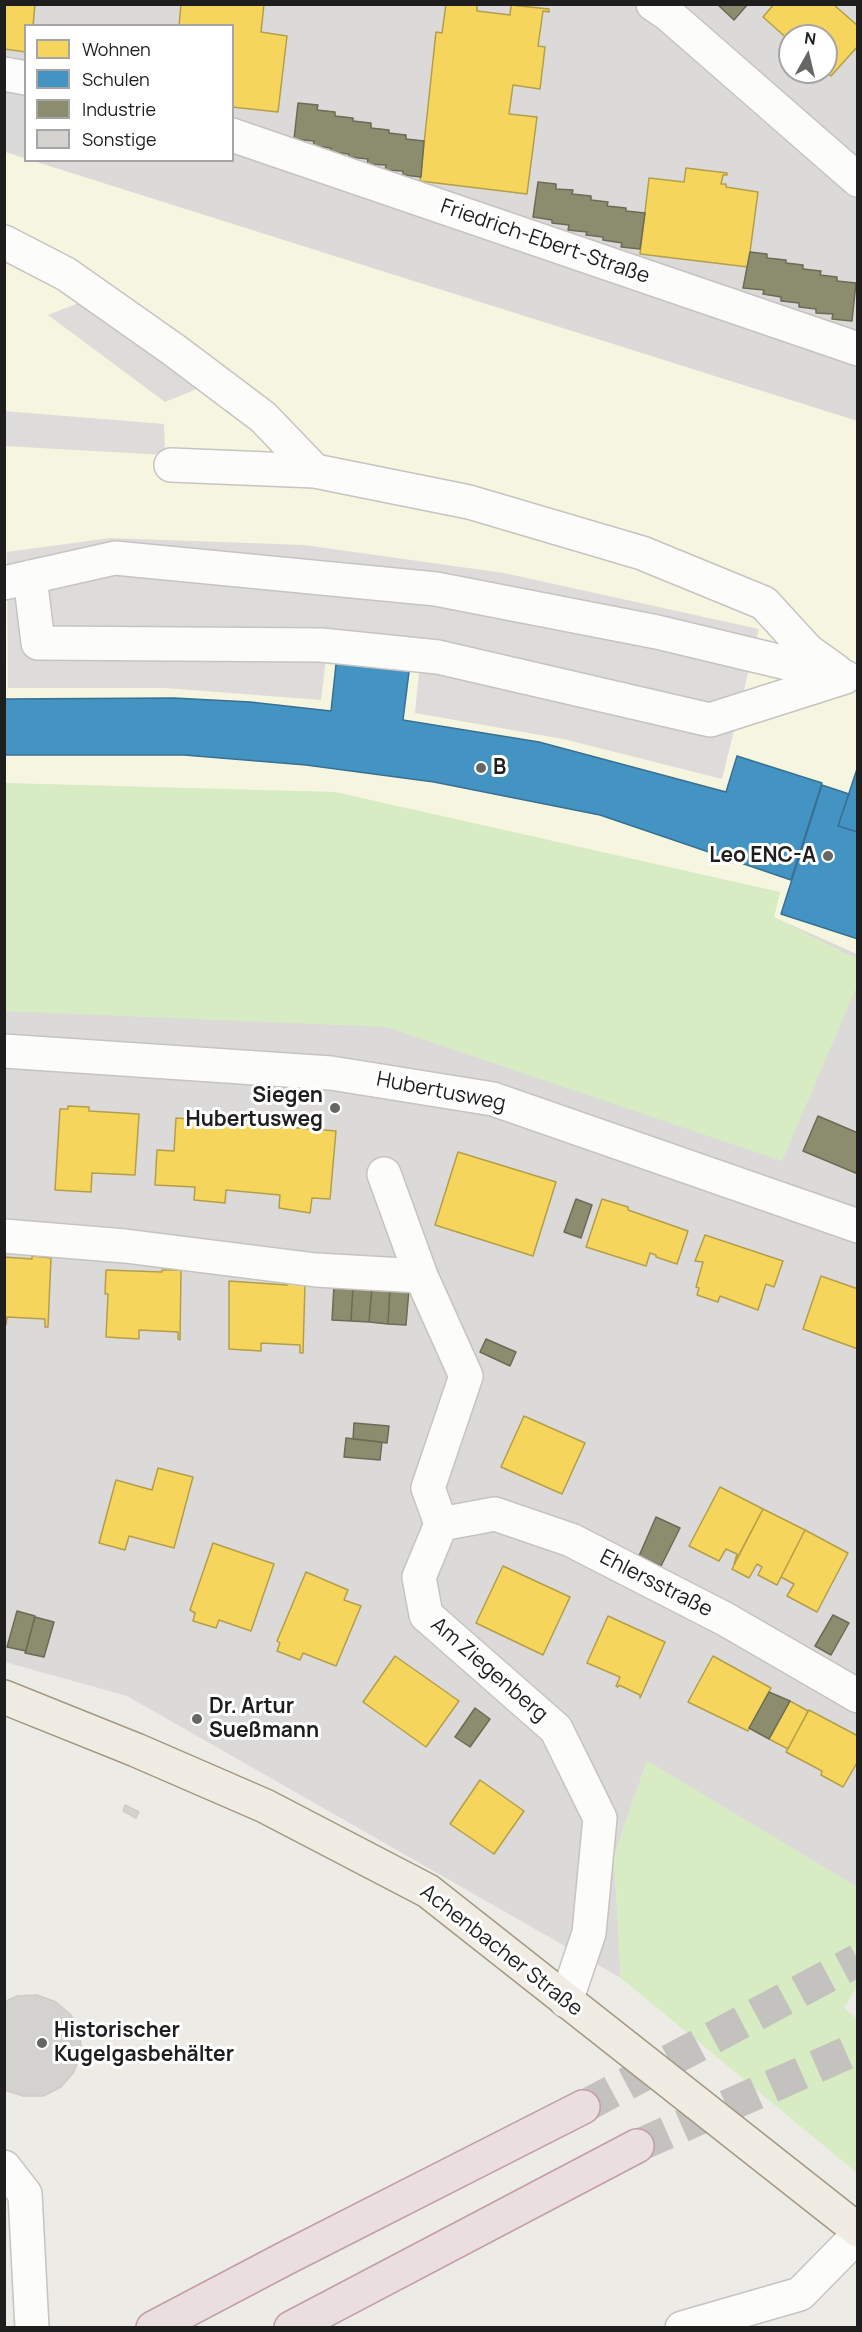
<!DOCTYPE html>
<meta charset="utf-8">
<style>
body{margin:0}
#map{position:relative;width:862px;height:2332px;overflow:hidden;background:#ecebe6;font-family:Manrope,sans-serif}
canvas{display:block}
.frame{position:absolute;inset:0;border:6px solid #1e1e1e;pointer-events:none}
.legend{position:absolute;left:24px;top:24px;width:210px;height:138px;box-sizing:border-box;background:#fff;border:2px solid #a5a5a5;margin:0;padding:8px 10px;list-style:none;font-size:18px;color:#1e1e1e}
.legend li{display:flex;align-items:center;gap:12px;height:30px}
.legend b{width:30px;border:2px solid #a5a5a5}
.north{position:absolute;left:778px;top:24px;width:60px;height:60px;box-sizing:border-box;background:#fff;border:2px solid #a5a5a5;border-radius:50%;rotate:8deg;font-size:16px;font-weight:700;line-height:24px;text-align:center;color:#1e1e1e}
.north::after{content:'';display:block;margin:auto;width:21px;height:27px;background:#666664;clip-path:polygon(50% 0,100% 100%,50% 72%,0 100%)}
</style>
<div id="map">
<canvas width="862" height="2332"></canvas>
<div class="frame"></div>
<ul class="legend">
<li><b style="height:16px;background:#f6d55c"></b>Wohnen</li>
<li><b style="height:16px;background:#4393c3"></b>Schulen</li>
<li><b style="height:16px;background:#8c8c6e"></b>Industrie</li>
<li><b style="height:16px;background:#d4d2cf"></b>Sonstige</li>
</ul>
<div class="north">N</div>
</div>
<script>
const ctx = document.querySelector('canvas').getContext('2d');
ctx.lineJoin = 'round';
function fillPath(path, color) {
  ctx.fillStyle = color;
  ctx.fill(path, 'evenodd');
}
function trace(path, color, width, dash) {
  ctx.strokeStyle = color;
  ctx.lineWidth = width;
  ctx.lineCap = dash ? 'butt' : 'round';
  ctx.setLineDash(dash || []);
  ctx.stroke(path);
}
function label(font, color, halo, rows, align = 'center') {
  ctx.font = font + ' Manrope,sans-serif';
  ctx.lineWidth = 6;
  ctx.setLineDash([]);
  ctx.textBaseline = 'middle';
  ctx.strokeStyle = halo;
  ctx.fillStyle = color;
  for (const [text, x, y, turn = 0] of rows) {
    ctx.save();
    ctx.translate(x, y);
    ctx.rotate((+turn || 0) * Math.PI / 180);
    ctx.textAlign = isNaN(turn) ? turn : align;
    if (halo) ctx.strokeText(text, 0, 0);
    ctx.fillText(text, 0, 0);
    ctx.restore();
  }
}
fillPath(new Path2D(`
 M5,5H857V421L30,161L232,160V26H26L25,159L5,152ZM790,36H826V72H790Z
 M4,783L780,892L774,917L857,954V1887L647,1761L614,1856L621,1978L127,1696L5,1662Z`), '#dbdad8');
fillPath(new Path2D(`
 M5,152L857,421V954L774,917L780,892L335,792L5,783Z`), '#f6f6e0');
fillPath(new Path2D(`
 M5,783L335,792L780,892L774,917L857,959V986L782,1161L387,1027L5,1011Z
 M647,1761L857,1887V1987L844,2008L857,2019V2173L621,1978L614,1856Z`), '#d8ecc3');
fillPath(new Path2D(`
 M84,301L199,388L165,402L48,315Z
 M4,411L164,424L165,455L5,446Z
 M110,538L304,545L504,573L759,629L722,779L563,739L415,713L420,661L327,650L321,700L165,688H8L7,552Z`), '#dddcda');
const homes = new Path2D(`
 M4,4H35L33,26H26V52L4,49Z
 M181,4H264L261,32L287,36L278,112L232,107V26H179Z
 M446,4H477V11L510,15L511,5L549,9V12L543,11L538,46L545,47L540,89L513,85L509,114L537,117L527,194L420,181L436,32L442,33Z
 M774,4H833L858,26V46L831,76L826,72V36H790V41L763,17Z
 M686,168L727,173V175H723L721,184H726V187L758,192L748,267L640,254L649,178L684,182Z
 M68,1106L89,1107V1111L139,1114L135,1175L92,1173L91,1192L55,1190L60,1109H68Z
 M176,1118L240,1123V1120L273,1124V1126L336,1131L330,1199L312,1198L310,1213L279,1208L280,1195L226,1190L225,1203L194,1200L195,1187L155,1185L157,1150L174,1151Z
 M458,1152L556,1182L533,1256L435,1225Z
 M602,1199L628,1207V1210L688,1231L677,1264L656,1257V1255L650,1253L646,1266L586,1247Z
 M705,1235L783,1261L774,1287L766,1284L758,1310L720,1296L718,1302L697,1295L699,1288L696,1287L703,1262L695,1261Z
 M32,1256L51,1258L48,1327H45V1319L7,1317L6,1325H4V1257L32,1259Z
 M106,1270L162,1272V1270H181L180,1340L178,1339V1332L139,1330V1339L106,1337L108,1294H105Z
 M821,1276L858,1289V1349L803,1329Z
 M229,1281L287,1285V1282L305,1283L303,1353H300V1345L261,1343V1351L229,1349Z
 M524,1416L585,1443L562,1494L501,1467Z
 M158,1468L193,1477L174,1548L129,1536L125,1550L99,1543L116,1480L152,1490Z
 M720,1487L763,1509L734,1564L737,1554L726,1549L719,1561L689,1546Z
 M763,1509L805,1530L777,1585L758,1575L762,1567L757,1564L749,1578L732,1569Z
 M805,1530L848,1553L817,1612L787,1596L794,1584L781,1577Z
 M213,1543L274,1564L251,1631L219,1620L216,1628L193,1621L195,1613L190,1610Z
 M503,1566L570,1597L543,1655L476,1623Z
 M306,1572L348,1590L344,1600L361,1606L336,1666L303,1653L300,1660L277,1651L280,1643L277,1641Z
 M608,1616L665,1642L640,1698V1695L619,1685L618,1687L616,1686L620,1677L587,1663Z
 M395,1656L459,1701L426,1747L363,1702Z
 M713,1656L771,1688L748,1731L688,1702Z
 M790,1701L808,1711L788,1749L769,1739Z
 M809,1710L858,1736V1761L843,1787L821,1775L822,1771L786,1752Z
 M480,1780L524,1811L494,1854L450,1824Z`);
fillPath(homes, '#f6d55c');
trace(homes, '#b59e49', 1.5);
const schools = new Path2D(`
 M337,655L410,664L403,720L539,742L726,792L737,756L822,783L791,880L600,815L434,782L306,765L184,755H4V699L174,698L250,702L331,711Z
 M858,766V832L838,826Z
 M822,785L849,794L838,826L858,832V939L781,914Z`);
fillPath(schools, '#4393c3');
trace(schools, '#387092', 1.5);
const industry = new Path2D(`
 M717,4H748L734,20Z
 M298,103L318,105L317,110L335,112V116L353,118V121L371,123V128L389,130V133L406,135V139L424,141L421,177L403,175V171L385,170L386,165L367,164L368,159L349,157V154L331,152V148L313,146L314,141L294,139Z
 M538,182L556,184V189L573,190L572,194L591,196V200L608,202L607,206L626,208V211L645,213L640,249L621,247L622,243L603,240V237L586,235L587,232L568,230L569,225L552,223V220L533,217Z
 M750,252L767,254V258L786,260V263L803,265V269L821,271L820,275L837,277V281L856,283L852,321L832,319L833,314L816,313V309L799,307V303L781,301V297L763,294L764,290L743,288Z
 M818,1116L858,1133V1174L803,1151Z
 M576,1199L592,1205L581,1238L564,1232Z
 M334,1285L353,1286L351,1321L332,1320Z
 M353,1286L372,1287L369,1322L351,1321Z
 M372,1287L390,1288L388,1324L369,1322Z
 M390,1288L409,1289L406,1325L388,1324Z
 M486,1339L516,1352L510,1366L480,1352Z
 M354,1423L389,1426L387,1443L353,1439Z
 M346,1438L382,1442L380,1460L344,1457Z
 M656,1517L680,1528L661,1566L639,1556Z
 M17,1611L35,1616L26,1651L7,1647Z
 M833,1615L849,1623L831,1655L815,1646Z
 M35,1617L54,1622L44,1657L25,1653Z
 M769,1692L790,1701L769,1739L749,1728Z
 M475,1708L490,1719L470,1747L455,1737Z`);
fillPath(industry, '#8c8c6e');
trace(industry, '#6b6b56', 1.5);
const building = new Path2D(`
 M125,1805L139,1812L136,1818L123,1811Z
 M37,1995L56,2002L71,2015L80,2033L81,2053L74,2072L61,2087L43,2096H23L4,2090V2002L17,1996Z`);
fillPath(building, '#d4d2cf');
trace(building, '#cfccc7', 1.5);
trace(new Path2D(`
 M583,2107L858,1960
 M637,2146L858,2048`), '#c3c2be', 33, [33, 16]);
const minor = new Path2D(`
 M653,4L669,15L858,180
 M4,74L26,78
 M232,135L858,349
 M4,242L66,274L174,350L263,417L315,471
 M171,465L315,471L469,502L642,553L764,603L808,651L836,671
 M30,577L38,643L321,645L438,657L710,720L845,677
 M4,583L115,558L436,589L657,632L845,677
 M4,1051L331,1073L493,1099L858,1226
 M384,1174L421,1276L466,1376L428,1488L441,1524L419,1577L426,1615L556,1729L600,1818L589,1933L566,2001
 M4,1236L125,1246L316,1270L421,1276
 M441,1524L495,1514L571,1540L725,1619L858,1696
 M4,2167L25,2194L32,2328
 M682,2328L800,2294L858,2235`);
const major = new Path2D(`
 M4,1697L136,1750L265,1806L428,1891L858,2230`);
const highway = new Path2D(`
 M153,2328L286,2258L583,2107
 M291,2328L637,2146`);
trace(minor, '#c5c4c2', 36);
trace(major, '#a29982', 36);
trace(highway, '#c39ca6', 36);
trace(minor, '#fcfcfb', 33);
trace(major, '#f1ece3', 33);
trace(highway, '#eadedf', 33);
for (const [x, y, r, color] of [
 [481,768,6,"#666664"],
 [828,856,6,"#666664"],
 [335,1108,6,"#666664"],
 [197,1719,6,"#666664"],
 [42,2043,6,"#666664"]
]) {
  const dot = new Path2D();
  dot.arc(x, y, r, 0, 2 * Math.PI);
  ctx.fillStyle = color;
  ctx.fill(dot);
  trace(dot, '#fff', 2);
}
label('21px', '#1e1e1e', '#fff', [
 ["Friedrich-Ebert-Straße",545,242,19],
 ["Hubertusweg",441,1092,11],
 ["Ehlersstraße",656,1584,27],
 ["Am Ziegenberg",489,1670,41],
 ["Achenbacher Straße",501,1951,38]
]);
label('bold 21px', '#1e1e1e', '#fff', [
 ["B",493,768],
 ["Leo ENC-A",816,856,"right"],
 ["Siegen",323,1096,"right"],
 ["Hubertusweg",323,1120,"right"],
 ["Dr. Artur",209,1707],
 ["Sueßmann",209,1731],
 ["Historischer",54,2031],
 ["Kugelgasbehälter",54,2055]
], 'left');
</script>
